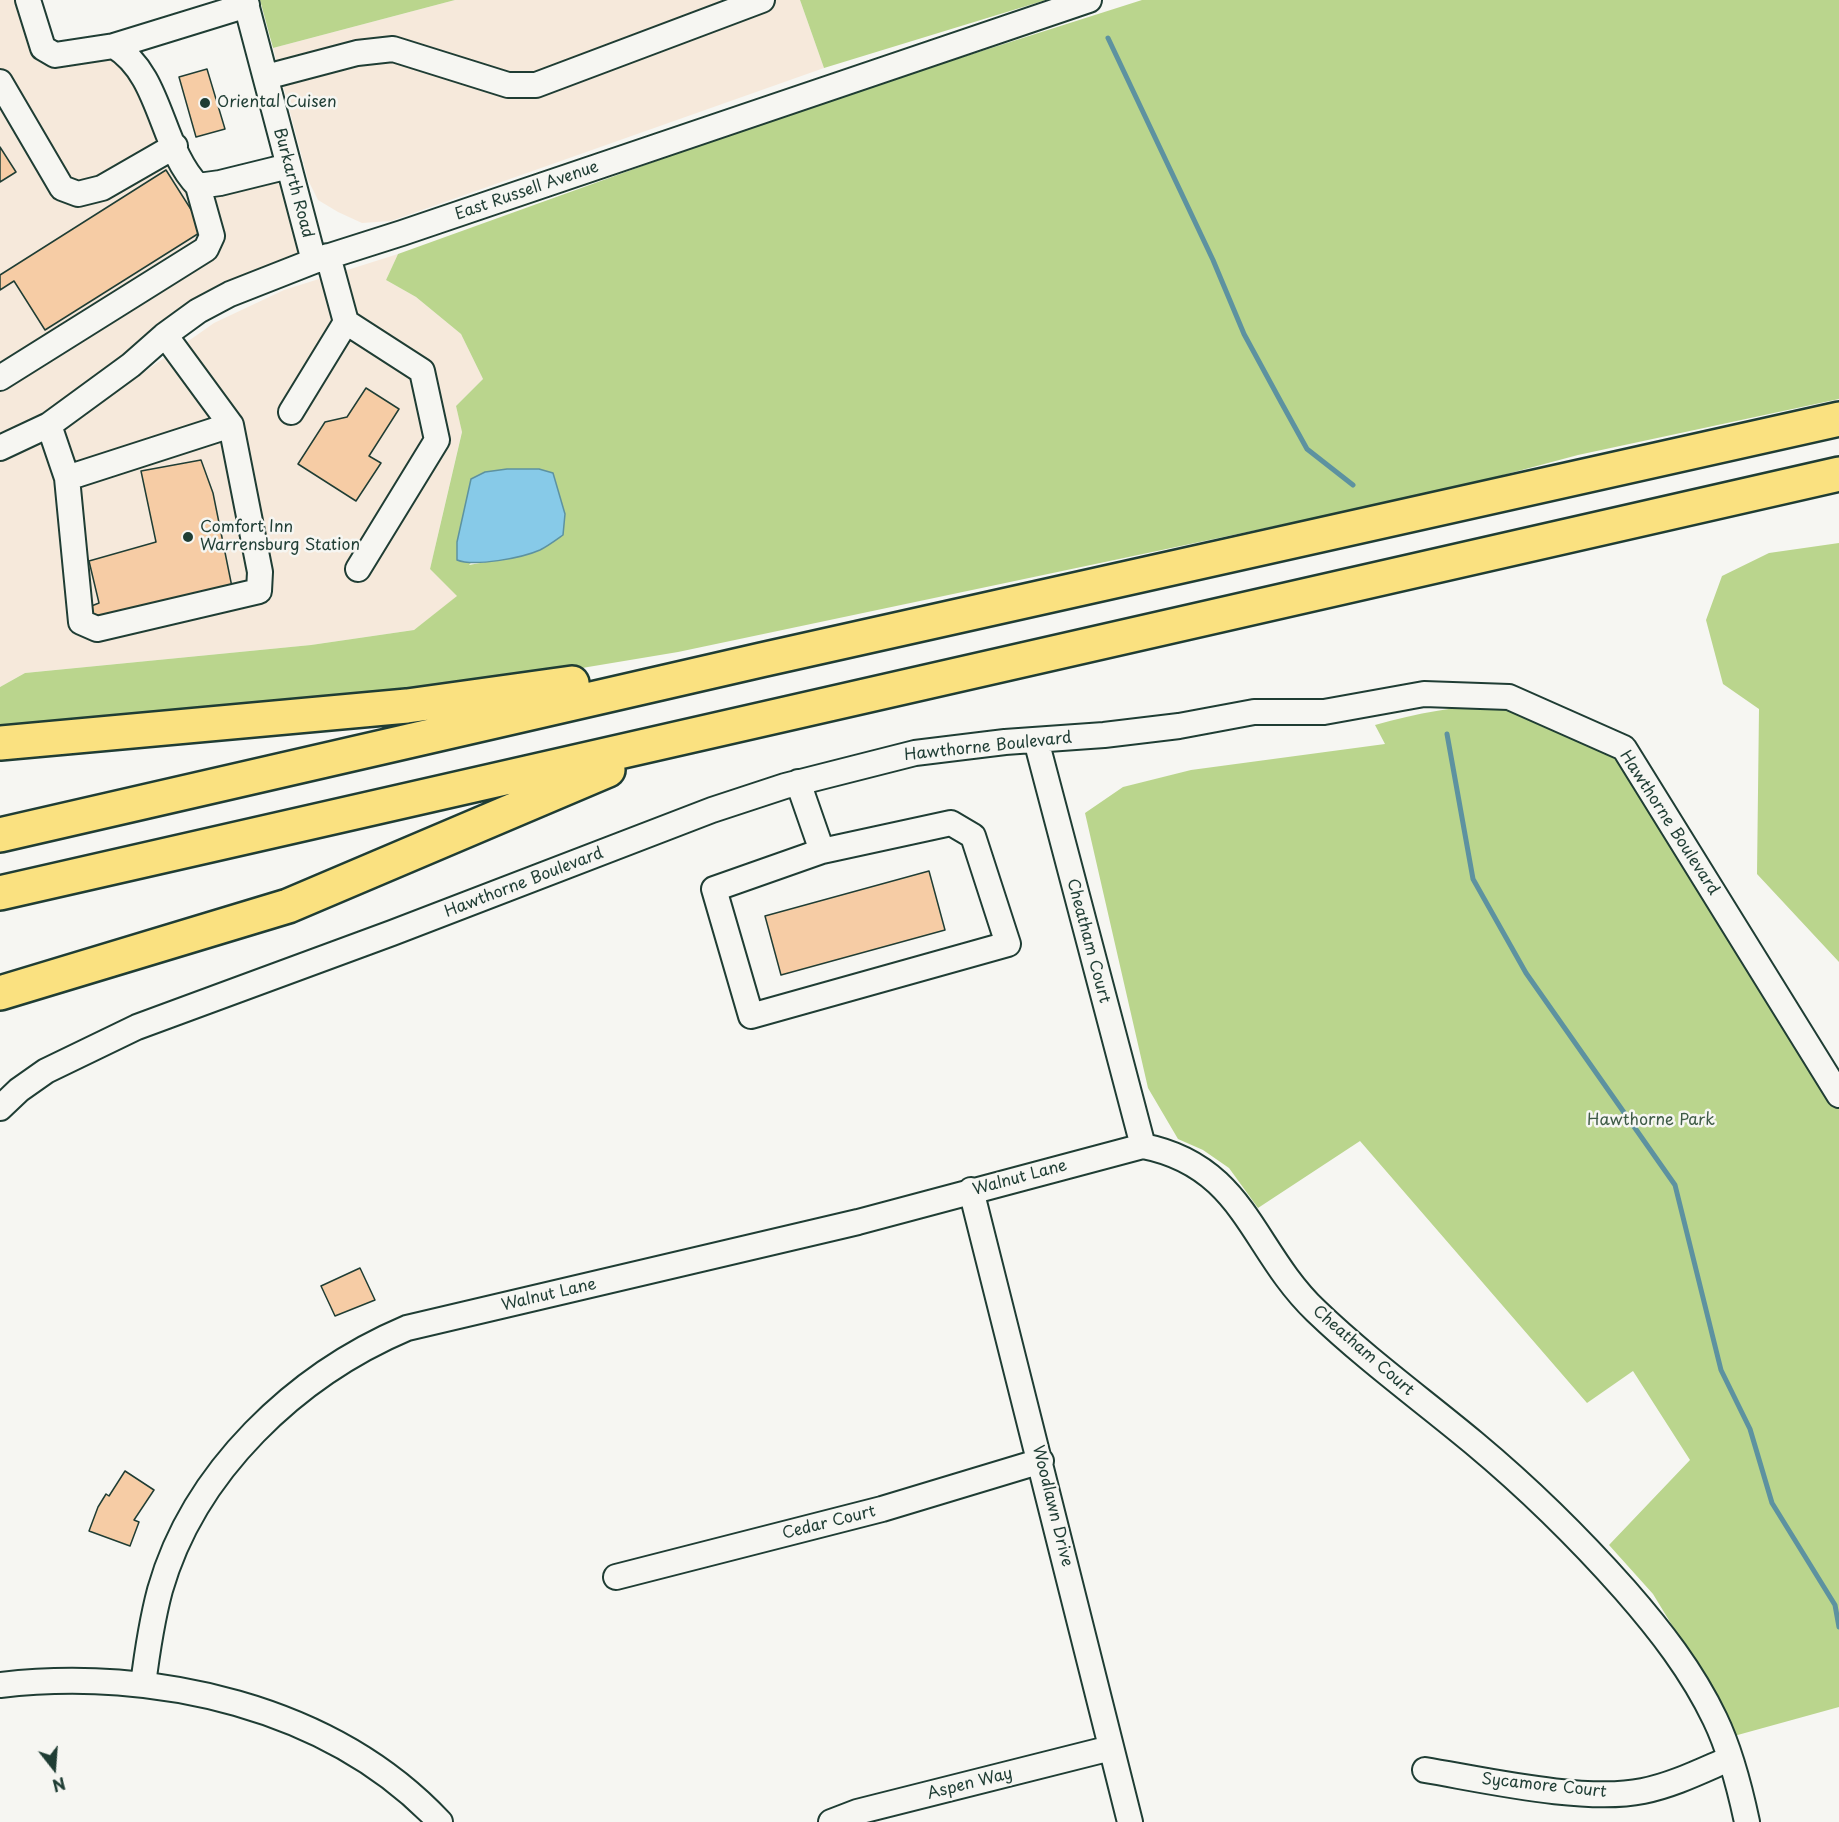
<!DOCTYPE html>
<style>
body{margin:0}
#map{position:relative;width:1839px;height:1822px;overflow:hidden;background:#f6f6f2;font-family:"Playpen Sans",sans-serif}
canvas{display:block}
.north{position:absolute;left:24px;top:1738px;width:60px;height:60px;-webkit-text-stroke:4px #f6f6f2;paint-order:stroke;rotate:163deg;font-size:16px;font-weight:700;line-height:24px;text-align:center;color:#1f3d34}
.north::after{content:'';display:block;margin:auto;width:21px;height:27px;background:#1f3d34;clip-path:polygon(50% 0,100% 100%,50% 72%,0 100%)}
</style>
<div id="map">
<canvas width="1839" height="1822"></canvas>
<div class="north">N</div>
</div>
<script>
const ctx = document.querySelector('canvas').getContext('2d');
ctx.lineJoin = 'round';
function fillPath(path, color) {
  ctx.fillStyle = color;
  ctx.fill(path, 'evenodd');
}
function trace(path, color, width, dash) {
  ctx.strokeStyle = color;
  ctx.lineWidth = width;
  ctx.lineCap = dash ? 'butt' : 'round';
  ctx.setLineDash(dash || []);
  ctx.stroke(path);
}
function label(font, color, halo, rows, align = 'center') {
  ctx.font = font + ' "Playpen Sans",sans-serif';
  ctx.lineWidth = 5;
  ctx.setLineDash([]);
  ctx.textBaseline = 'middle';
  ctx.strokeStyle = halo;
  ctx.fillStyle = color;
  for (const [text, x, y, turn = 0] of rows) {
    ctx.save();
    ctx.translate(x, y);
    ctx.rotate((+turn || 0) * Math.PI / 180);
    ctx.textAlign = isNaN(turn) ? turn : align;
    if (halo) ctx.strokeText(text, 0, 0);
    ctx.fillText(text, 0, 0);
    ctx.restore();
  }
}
fillPath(new Path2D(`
 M0,0H31L44,61L127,43L192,178L280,168L306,257L230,294L0,448Z
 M455,0H800L824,68L391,221L362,223L338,212L318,200L308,180L273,48Z
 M398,254L386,280L416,297L461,334L483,379L456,406L462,431L430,569L458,596L414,630L311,645L25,673L0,687V456L24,448L76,420L214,323L284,290Z`), '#f6e9db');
fillPath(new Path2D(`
 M260,0H455L273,48Z
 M800,0H1046L824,68Z
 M1142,0H1839V399L1578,455L1376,509L1342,512L678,652L582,668L345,696L0,726V687L25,673L311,645L414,630L457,596L430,569L462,432L456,406L483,379L461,334L416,297L386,280L398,254L806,107ZM553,473L565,514L541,550L524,555L469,565Z
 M1839,543V962L1757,874L1759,709L1723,684L1706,620L1722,576L1769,553Z
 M1502,704L1576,727L1637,772L1839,1099V1707L1734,1736L1698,1668L1653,1594L1609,1545L1690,1460L1633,1371L1587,1403L1360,1141L1258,1208L1229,1168L1203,1150L1178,1139L1148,1088L1085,813L1123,787L1191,770L1385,744L1375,725C1417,713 1458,706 1502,704Z`), '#bad58d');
const water = new Path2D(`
 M507,469H539L553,473L565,514L563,535C556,540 548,546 540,550C522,558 474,567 457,560V542L471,479L485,472Z`);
fillPath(water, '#87cae8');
trace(water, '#5d92a0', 1.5);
trace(new Path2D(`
 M1108,38L1213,260L1244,334L1281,402L1307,449L1353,485
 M1447,734L1473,879L1526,973L1675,1185L1721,1370L1750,1429L1772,1503L1835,1605L1839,1627`), '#5d92a0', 5);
const building = new Path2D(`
 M207,69L225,129L196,137L179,77Z
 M0,147L16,172L0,182Z
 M166,170L204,230L45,330L14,281L0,290V275Z
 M366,388L399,409L369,456L381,463L356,501L298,464L325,422L347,417Z
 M201,460L213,493L233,592L88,621L84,609L99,603L89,561L156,542L141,471Z
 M929,871L945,930L781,975L765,916Z
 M360,1268L375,1300L335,1316L321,1286Z
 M125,1471L154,1490L134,1520L139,1522L130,1546L89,1531L98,1507L106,1494L109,1496Z`);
fillPath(building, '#f6cca5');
trace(building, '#1f3d34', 1.5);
const minor = new Path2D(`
 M28,0L43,48L55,55L114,46C162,75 160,147 198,186L220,183L289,166
 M245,0L314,261
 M114,46L247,5
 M266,77L357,53L393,49L508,85H536L762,0
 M0,82L62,188L78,194L102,188L175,146
 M328,256L346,322L422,371L437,440L358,569
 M0,378L206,249L212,236L198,186
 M291,412L346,322
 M49,425L67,478L81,622L97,629L259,591L260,572L231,425L165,335
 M0,448L49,425L131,365L165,335L198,311L230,294L314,261L402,233L1089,0
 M67,478L231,425
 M1036,740L1143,1146C1245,1166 1251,1249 1316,1311C1366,1359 1421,1399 1474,1443C1528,1488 1578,1537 1625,1590C1660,1630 1692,1671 1715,1719C1730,1750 1740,1789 1747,1822
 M798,782L822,851L714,889L751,1016L1008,944L973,836L951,823L822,851
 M0,1108L19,1090L46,1071L137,1027L392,933L712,810L785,786L915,753L1005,742L1104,735L1179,726L1254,712H1324L1424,694L1509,697L1624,748L1839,1095
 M971,1190L1130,1822
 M616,1577L882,1509L1041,1461
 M0,1685C154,1667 331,1706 440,1822
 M143,1685C147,1653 152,1620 160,1590C194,1471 296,1375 407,1328L858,1222L1143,1146
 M1425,1770C1485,1780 1585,1803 1643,1791C1673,1785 1701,1771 1729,1759
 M831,1822L857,1812L1111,1748`);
const highway = new Path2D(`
 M0,743L407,706L572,683
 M0,835L761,660L1839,419
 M0,893L1839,474
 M0,993L288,906L608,770`);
trace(minor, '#1f3d34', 28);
trace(highway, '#1f3d34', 38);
trace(minor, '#f6f6f2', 24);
trace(highway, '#fae180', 33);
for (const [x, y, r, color] of [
 [205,103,6,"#1f3d34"],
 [188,537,6,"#1f3d34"]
]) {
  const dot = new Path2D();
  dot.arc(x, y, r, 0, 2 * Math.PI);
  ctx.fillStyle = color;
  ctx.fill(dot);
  trace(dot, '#f6f6f2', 2);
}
label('16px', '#1f3d34', '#f6f6f2', [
 ["Oriental Cuisen",217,103],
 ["Comfort Inn",200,528],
 ["Warrensburg Station",200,546]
], 'left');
label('16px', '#1f3d34', '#f6f6f2', [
 ["Burkarth Road",293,183,75],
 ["East Russell Avenue",527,191,-19],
 ["Hawthorne Boulevard",988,747,-6],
 ["Hawthorne Boulevard",1669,823,57],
 ["Hawthorne Boulevard",524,883,-21],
 ["Cheatham Court",1088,941,75],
 ["Walnut Lane",1020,1178,-15],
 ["Walnut Lane",549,1295,-13],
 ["Cheatham Court",1363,1351,41],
 ["Woodlawn Drive",1052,1506,76],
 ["Cedar Court",829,1523,-14],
 ["Aspen Way",970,1784,-14],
 ["Sycamore Court",1544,1786,6]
]);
label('16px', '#3e5b46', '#f6f6f2', [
 ["Hawthorne Park",1651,1121]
]);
</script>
